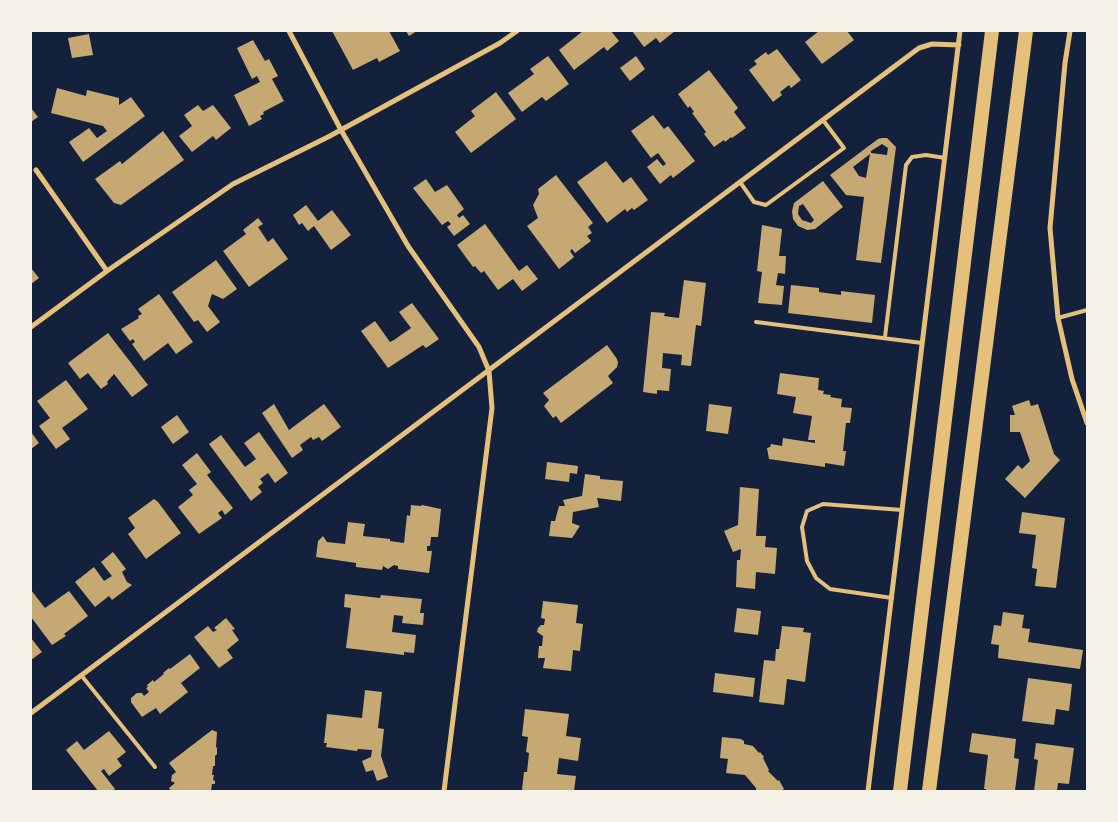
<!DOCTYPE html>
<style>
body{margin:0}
#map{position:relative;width:1118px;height:822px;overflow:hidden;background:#14213d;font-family:"PT Sans Narrow",sans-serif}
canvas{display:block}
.frame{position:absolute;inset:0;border:32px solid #f6f1e7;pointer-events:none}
</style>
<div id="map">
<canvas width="1118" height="822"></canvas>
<div class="frame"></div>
</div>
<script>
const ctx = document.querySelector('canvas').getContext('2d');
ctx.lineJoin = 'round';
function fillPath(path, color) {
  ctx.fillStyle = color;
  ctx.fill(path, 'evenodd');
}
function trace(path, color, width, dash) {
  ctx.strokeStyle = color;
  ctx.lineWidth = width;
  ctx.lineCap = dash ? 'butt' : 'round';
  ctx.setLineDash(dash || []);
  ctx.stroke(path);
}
fillPath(new Path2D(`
 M332,31H389L400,51L379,62L377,58L353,70Z
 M406,31H417L409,36Z
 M583,31H611L619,41L607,51L604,47L574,70L559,50Z
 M632,31H675L660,43L656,38L644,47Z
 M819,31H847L854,40L822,64L805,42Z
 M89,34L93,55L72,58L68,38Z
 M253,40L265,61L269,59L278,76L272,79L284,101L263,112L264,114L260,116L262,119L249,126L234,95L260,82L257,76L252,79L237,48Z
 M777,49L801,80L791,88L789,85L780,92L782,95L773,102L749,70L757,64L754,61L766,52L768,55Z
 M548,56L569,84L546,101L542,97L522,112L508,93L534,74L530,69Z
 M636,56L645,69L630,81L620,68Z
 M709,70L738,108L734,112L746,128L732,138L731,137L725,142L724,140L714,147L704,134L706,132L692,113L694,112L690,106L688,108L678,94Z
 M57,88L86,96L87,90L119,98V105L131,97L145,116L83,162L69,142L89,128L97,138L107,131L103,126L51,113Z
 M496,92L516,119L471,153L455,132L475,116L471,111Z
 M198,105L203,111L213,105L231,128L216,140L213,136L192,152L179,136L192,126L184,115Z
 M31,108L38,117L31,122Z
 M653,115L664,129L668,126L695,161L673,178L671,175L660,184L647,167L657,159L663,166L666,164L658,153L651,158L631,131Z
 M163,131L184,160L121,205L114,203L95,179L120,161L122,164Z
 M882,138H887L896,147L881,263L856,260L864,197L846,195L830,175L878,139ZM882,144L888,148L887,155L871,153V151ZM870,154L866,178L859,176L853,167Z
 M606,161L623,183L631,177L648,200L634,210L632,208L627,212L625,209L607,223L577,182Z
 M556,175L593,223L588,227L592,233L587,236L591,241L575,253L572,249L570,251L574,257L559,269L527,226L538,218L533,205L539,194L538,189Z
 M426,179L435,192L447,185L464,209L457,215L459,218L463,215L470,224L454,236L447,227L451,224L448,221L442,225L413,188Z
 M823,181L843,207L815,229L807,230L798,226L793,219L792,211L794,203ZM803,204L814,220L811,223L802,220L798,214L799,206Z
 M306,205L318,221L332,210L351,235L331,250L314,226L308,231L302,223L299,225L293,215Z
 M258,218L263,224L258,227L268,242L273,238L288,259L249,287L223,251L246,234L243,230Z
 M485,224L519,271L527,265L538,279L522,291L513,279L498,290L484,271L481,273L475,266L473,267L457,245Z
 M762,225L782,229L779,256H786L785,274L778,273L776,285L784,286L782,305L758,303L762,272L757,271Z
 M216,260L237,289L223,299L212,294L208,306L220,322L207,332L198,320L194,322L172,292Z
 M31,268L39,278L31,284Z
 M684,280L706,283L701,326L696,325L691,366L681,365L682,355L663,353L662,368L671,369L669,391L657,390V394L643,392L651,312L665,313L664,316L679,318Z
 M791,285L819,288V292L841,295V291L875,295L872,323L788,313Z
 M159,294L193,342L176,354L168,343L144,361L132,344L135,342L133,339L130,341L121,329L139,318L138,316L142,314L138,309Z
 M412,303L439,339L426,348L423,345L388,368L361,331L375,321L390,342L394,340L411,328L399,312Z
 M108,333L148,385L132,397L114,374L107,382L108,384L101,389L88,373L80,379L68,363Z
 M607,345L617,359L618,363L617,367L608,376L613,383L561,423L556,416L553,418L544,406L549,400L543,393Z
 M780,373L819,378L818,390L824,391L823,394L831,395L830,397L842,399L841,407L852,408L850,423H846L843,451H846L844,466L825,463V467L769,459L767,448L770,447L771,444L782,446L783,438L815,443V440H808L812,416L793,413L796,397L777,394Z
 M66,380L88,409L62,428L70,439L56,449L39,426L50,418L37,401Z
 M1029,400L1031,406L1038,404L1054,454L1060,460L1025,498L1005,479L1018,465L1022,469L1030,461L1020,432H1010V415H1015L1012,406Z
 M274,404L289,430L324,404L341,427L322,441L319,437L313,440L311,437L300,445L303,450L292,458L262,413Z
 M709,404L732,407L728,434L706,431Z
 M177,415L189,432L173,444L161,427Z
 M31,432L39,443L31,449Z
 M259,432L288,473L275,483L268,473L260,479L263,483L258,487L262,492L251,501L209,444L221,435L245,467L256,459L244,443Z
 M197,453L211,472L207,475L233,508L225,515L222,510L218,513L222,518L199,534L178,507L193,495L189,490L197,484L182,465Z
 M547,462L578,466L577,474L570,473L569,482L545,479Z
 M585,474L600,476V479L623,481L621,501L597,498L599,507L573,512L572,523L580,526L572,538L549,536L551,521H555L559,506H565L563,500L582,496Z
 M740,487L759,489L756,536H766L765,547L777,548L775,574L756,572L755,589L736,587L737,560H740L741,549L733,552L724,531L738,525Z
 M154,499L158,502L181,533L146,559L128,534L135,528L128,518Z
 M411,505L421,506L422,505L441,509L438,537H431L430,546H427V551H432L429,573L398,569V566L394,565L388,569L383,566L382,570L356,567V563L316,557L318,541L323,536L327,542L345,544L348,522L365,524L363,536L390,539V541L404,543L407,515L410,516Z
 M1022,512L1065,518L1056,588L1035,586L1037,569L1032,568L1036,535L1019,533Z
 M113,552L126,569L122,572L127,582L132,585L112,600L109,596L95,607L75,582L94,567L104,581L112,576L101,562Z
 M31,590L45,608L69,591L88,616L64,634L66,636L52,645L31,617Z
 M345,594L380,598L381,595L422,599L420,613H424L423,625L402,623L403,616L394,615L392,632L416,635L414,653L404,652V655L346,648L351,608L344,607Z
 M543,601L578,605L576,623L583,624L580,651L573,650L571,671L543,668L545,658H538L539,646H542L543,636L537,632L538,628L541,625H544L545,619L541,618Z
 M737,608L761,611L758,635L734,632Z
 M1003,612L1024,615L1022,628L1030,629L1028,642L1083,650L1080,669L998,658L999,645L991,644L994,625L1001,626Z
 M226,618L235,629L232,630L239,640L227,650L233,658L219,668L194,637L208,626L213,632L217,630L214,628Z
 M782,626L804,628L803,632L811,633L805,682L787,679L784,705L759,702L764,660L775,661L776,649H779Z
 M31,638L42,652L31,660Z
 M190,654L200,668L181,683L188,692L160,714L156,708L142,717L131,702V698L137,693H142L144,696L149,692L146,688L148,687L147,685L153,680L154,682L164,674L163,673L169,668L170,669Z
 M715,673L755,678L753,697L713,692Z
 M1028,678L1072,684L1069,711L1056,709L1054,725L1022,721Z
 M365,690L382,692L378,728L384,729L381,756L388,777L377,781L373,770L366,772L362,761L371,757L372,750L358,749L357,751L326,747L327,743H324L327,714L362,718Z
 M525,709L569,714L566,736L581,738L578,761L559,758L557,774L576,776L574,791L522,790L524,772H527L529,753L526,752L528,737L522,736Z
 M212,730L217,732L216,747L217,748V754L215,756V766H213L212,775H214L213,780L215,781V784H212L211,791H171L169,788L175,783L171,781L172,775L176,772L169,763Z
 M109,731L126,752L117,759L122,766L109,776L104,769L101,771L115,789L113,791H98L66,750L77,741L84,750Z
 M972,733L1016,739L1014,758L1019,759L1015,791H986V789H984L988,755L969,752Z
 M722,737L741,739L744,741V744L753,746L759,753L760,752L764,757L763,758L769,770L768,771L778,781L779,780L784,789L781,791H756V788L745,775L726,773L728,759L720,758Z
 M1036,743L1074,748L1069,784L1058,783L1057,791H1034L1038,760L1034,759Z`), '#c6a872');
trace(new Path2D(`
 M740,182L754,202L766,205L844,148L823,120
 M1058,318L1087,310
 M756,322L922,343
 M885,337L906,165L912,157L926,155L945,158
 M892,598L830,589L816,578L807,561L802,527L807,511L823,504L902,510
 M81,675L155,767`), '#e5c07b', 4);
trace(new Path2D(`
 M289,31L341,130L408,246L479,347L489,371L492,408L444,791
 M1070,31L1065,63L1050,228L1058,318L1072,379L1087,423
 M36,170L107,271
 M31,327L107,271L233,184L328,137L500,43L517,31
 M31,713L919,48L932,44L959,45
 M868,791L960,31`), '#e5c07b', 5);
trace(new Path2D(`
 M900,791L992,31
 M929,791L1026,31`), '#e5c07b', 14);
</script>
